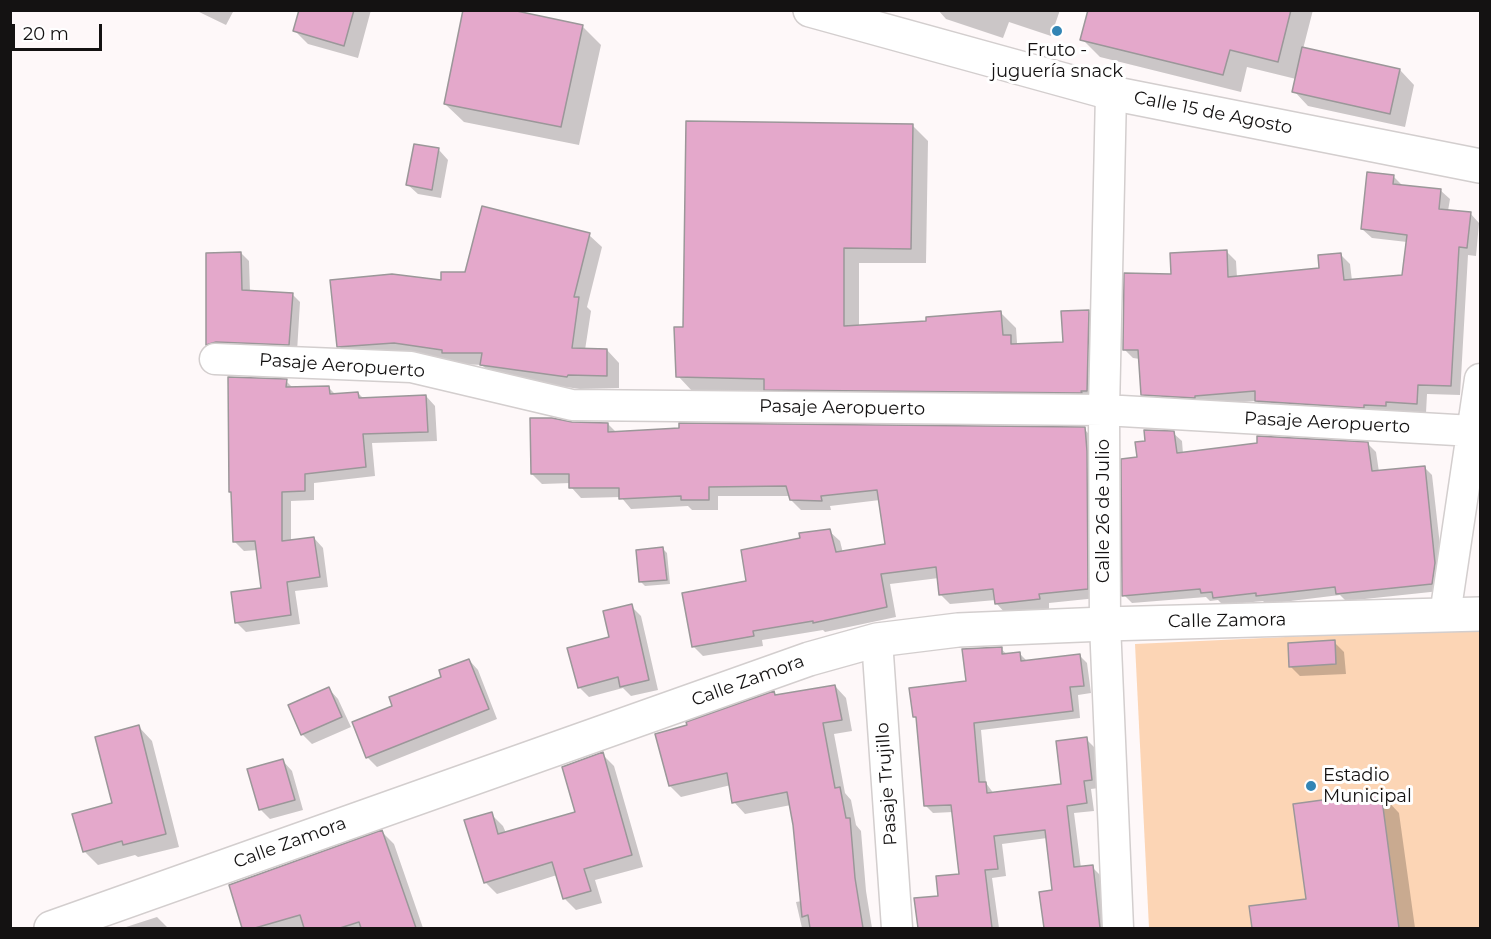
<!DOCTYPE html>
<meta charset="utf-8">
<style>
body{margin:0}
#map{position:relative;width:1491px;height:939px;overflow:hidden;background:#fef8f9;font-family:Montserrat,sans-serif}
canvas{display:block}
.frame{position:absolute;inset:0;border:12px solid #141212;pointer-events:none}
.scale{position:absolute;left:12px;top:24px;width:90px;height:27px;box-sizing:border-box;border:3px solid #141212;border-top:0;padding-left:8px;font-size:18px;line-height:21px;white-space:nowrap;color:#141212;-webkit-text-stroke:4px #fff;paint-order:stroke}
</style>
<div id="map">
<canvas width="1491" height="939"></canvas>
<div class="frame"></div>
<div class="scale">20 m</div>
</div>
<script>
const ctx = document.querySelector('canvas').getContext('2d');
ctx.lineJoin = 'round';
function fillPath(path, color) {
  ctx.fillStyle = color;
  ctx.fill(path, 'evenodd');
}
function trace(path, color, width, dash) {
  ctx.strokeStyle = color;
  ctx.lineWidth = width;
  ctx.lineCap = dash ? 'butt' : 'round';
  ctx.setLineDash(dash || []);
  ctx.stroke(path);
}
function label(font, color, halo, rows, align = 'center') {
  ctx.font = font + ' Montserrat,sans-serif';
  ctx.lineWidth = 6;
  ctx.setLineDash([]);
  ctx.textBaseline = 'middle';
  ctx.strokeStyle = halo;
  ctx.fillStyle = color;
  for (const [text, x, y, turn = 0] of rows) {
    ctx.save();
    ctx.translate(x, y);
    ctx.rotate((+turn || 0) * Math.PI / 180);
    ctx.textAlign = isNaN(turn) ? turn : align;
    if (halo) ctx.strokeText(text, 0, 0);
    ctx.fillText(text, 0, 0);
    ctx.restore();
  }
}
fillPath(new Path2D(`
 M1480,628V928H1149L1135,644Z`), '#fcd5b5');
fillPath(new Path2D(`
 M195,10H234L226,25Z
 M300,10H371L358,58L308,44L295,31Z
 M938,10H1060L1051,36L1009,22L1003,38L946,19Z
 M1089,10H1313L1303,49L1400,70L1414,85L1405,127L1308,106L1294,91L1296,79L1247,67L1241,92L1100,57L1082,39Z
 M582,26L601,45L579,145L464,122L445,104Z
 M912,125L928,141L926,263H859V326L928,323L1001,313L1016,328L1017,343L1019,345L1065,343L1088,311L1104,327L1102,405L693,392L678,376L684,328Z
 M439,150L448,160L441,198L418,194L408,185Z
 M1394,177L1403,186L1440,190L1450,199L1448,211L1470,213L1479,223L1476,256L1468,255L1460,395L1427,394L1426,413L1395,411V415L1266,410L1256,401L1204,405L1152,404L1143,394L1140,359L1133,358L1124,349L1172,276L1227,252L1236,261L1237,278L1320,269L1341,255L1350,264L1352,281L1404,276L1407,242L1372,238L1362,229Z
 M589,235L602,247L587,307L591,311L585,350H607L619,363V388L580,389L494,377L482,365L351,359L339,346L443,282Z
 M241,253L249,261L250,292L292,294L300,302L297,352H215L207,344Z
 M286,381L294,389L328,387L336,395L358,393L364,399L426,396L435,406L437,441L372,443L375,476L314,483V500L291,501V541L314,538L323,548L328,587L295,591L300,624L246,632L236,622L263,590L258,550L244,551L234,541Z
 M572,424H608L617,433L1084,429L1094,439L1097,598L1049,603V609L1006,614L996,603V600L950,604L940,594L939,578L890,584L896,617L825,632L823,630L762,640L763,646L703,656L693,646L748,582L802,540L829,531L840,541L843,553L886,545L880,500L830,506L831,510H801L791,500L790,496H718V510H692L688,506L631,509L621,497L581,498L571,487V483L542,484L532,474Z
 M1173,433L1182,441L1183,454L1368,444L1376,452L1379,472L1424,467L1432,475L1443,572L1440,591L1346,601L1340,595L1266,604L1263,601L1223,605L1218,600L1210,601L1206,597L1132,603L1124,595L1139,458L1146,442Z
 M662,548L667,553L670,584L645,586L641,582Z
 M631,606L641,616L658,690L631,696L623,688L589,697L579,687Z
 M1334,642L1344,652L1346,674L1300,676L1290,666Z
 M1001,649L1008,655L1020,654L1028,662L1079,655L1087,663L1091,693L1078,695L1080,718L981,730L986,783L994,794L1062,785L1086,739L1094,747L1099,788L1091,789L1094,811L1074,813L1081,868L1092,867L1100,875L1107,928H1045L1041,893L1054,891L1047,838L1002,844L1006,876L992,878L999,928H919L916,900L940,897L960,875L953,812L933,813L925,805L918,720L914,716L968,682Z
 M469,660L478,670L497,719L377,767L367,757L394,707Z
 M835,686L846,698L852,731L834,734L845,793L851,800L856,825L861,831L866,891L872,928H802L796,902L802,901L791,805L745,814L734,802L731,785L681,797L670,786L689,726L774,693L777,696Z
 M329,689L338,699L351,727L312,744L302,734Z
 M139,727L152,741L179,847L138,857L135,855L98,865L84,851L114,804Z
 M602,754L614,766L643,867L595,880L602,903L576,910L564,898L557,875L497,894L485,882L491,814L503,826L506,833L577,813Z
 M283,761L292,771L303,810L270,819L260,809Z
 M1381,794L1399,813L1415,928H1253L1250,907L1308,900Z
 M382,832L394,844L423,928H244L230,886Z
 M157,917L168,928H123Z`), '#0003');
const building = new Path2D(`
 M299,10H354L344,46L293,31Z
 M463,10H512L583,25L561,127L444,104Z
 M1088,10H1291L1278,62L1230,50L1223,75L1080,40Z
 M1302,47L1400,69L1390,114L1292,92Z
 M686,121L913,124L911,249L844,248V326L926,321V317L1001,311L1003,335H1011V344L1063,342L1061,311L1089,310L1087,391H1081L1082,393L764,390V379L676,377L674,327H683Z
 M414,144L439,148L432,190L406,185Z
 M1367,172L1394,175L1393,184L1441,189L1439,209L1471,212L1467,248L1459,247L1451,386L1418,385L1417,404L1386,402V406L1364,405V408L1255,401V391L1195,396V398L1141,395L1138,350H1123L1124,273L1171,274L1170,253L1227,250L1228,277L1319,268L1318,255L1341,253L1344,280L1402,275L1407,235L1361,229Z
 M482,206L590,233L574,297H579L572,348L607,349V376L568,375L567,377L480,365L482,353H442V350L394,343L337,347L330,280L392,274L441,280V272H465Z
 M241,252L242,290L293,293L289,345L216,342L206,345V253Z
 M228,377L287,379L286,387L329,386L330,394L358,392L359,398L426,395L428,432L363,434L366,467L305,474V491L282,492V541L314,537L320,577L287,582L291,615L235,623L231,592L261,588L255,541L233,542L231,492H229Z
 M530,418H552L572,422L608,423V432L679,428V423L1085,427L1087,451L1088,589L1039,594L1040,599L995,604L993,589L939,595L936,567L881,574L887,607L813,623V621L753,631L754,636L692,647L682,593L746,581L741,550L800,538L799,533L830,529L836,552L885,544L877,490L821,496L822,501L790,500L786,486L709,487V500H681V496L619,499V488H569V474H531Z
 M1144,430L1174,431L1177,453L1257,443V436L1368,442L1372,471L1425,466L1435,563L1432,584L1336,594L1335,587L1256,596V593L1213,598L1212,592L1201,593L1200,589L1122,596L1121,459L1137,457L1135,442L1145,441Z
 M663,547L667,580L639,582L636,550Z
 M632,604L649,680L620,687L618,677L578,688L567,648L609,637L603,611Z
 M1335,640L1336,664L1289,667L1288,643Z
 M1002,647V654L1020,652L1021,661L1080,654L1084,686L1070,687L1073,711L974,723L979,782H986L987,793L1061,784L1056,741L1087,737L1092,780L1084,781L1087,803L1067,806L1074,867L1093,865L1100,928H1044L1039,892L1052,890L1045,830L994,836L998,869L985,870L992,928H918L914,898L938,896L936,876L959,874L951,805L924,806L916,717H913L909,688L966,681L962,649Z
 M469,659L489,709L366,758L352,722L392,706L389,697L441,677L439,670Z
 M835,685L842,720L823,723L835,788L840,787L846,818H850L855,878L863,928H810L808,915L802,917L793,825L787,792L732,803L727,773L669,786L655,734L687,725L686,722L774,691L775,695Z
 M329,687L342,717L301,735L288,705Z
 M139,725L166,834L123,845L122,841L83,852L72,814L112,803L95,737Z
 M603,752L632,855L584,869L591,891L563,899L552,862L484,883L464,820L492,812L498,834L575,812L562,767Z
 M283,759L295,800L259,810L247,769Z
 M1381,792L1399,928H1252L1249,906L1306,899L1293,804Z
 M382,830L416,928H361L359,922L340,928H304L300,915L255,928H242L229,885Z`);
fillPath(building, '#e4a8cb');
trace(building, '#9b9799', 1.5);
const minor = new Path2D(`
 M1111,93L1104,410L1105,624L1118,928
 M215,359L411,367L572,405L1104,410L1473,431
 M1445,615L1480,379
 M877,640L897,928`);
const tertiary = new Path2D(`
 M810,10L1111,93L1480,166
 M51,928L809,659L877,640L958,630L1105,624L1480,614`);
trace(minor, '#d3cece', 33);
trace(tertiary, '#d3cece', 36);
trace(minor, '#fff', 30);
trace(tertiary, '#fff', 33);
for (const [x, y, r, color] of [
 [1057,31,6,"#3285b5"],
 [1311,786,6,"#3285b5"]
]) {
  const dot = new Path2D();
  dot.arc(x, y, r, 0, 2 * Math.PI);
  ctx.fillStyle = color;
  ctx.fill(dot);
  trace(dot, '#fff', 2);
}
label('18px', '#141212', '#fff', [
 ["Fruto -",1057,51],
 ["juguería snack",1057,72],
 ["Estadio",1323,776,"left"],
 ["Municipal",1323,797,"left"]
]);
label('18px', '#141212', '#fff', [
 ["Calle 15 de Agosto",1213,113,11],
 ["Pasaje Aeropuerto",342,366,4],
 ["Pasaje Aeropuerto",842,408,1],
 ["Pasaje Aeropuerto",1327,423,3],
 ["Calle 26 de Julio",1104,511,-90],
 ["Calle Zamora",1227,621,-1],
 ["Calle Zamora",748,681,-20],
 ["Pasaje Trujillo",887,784,-94],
 ["Calle Zamora",290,843,-20]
]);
</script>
